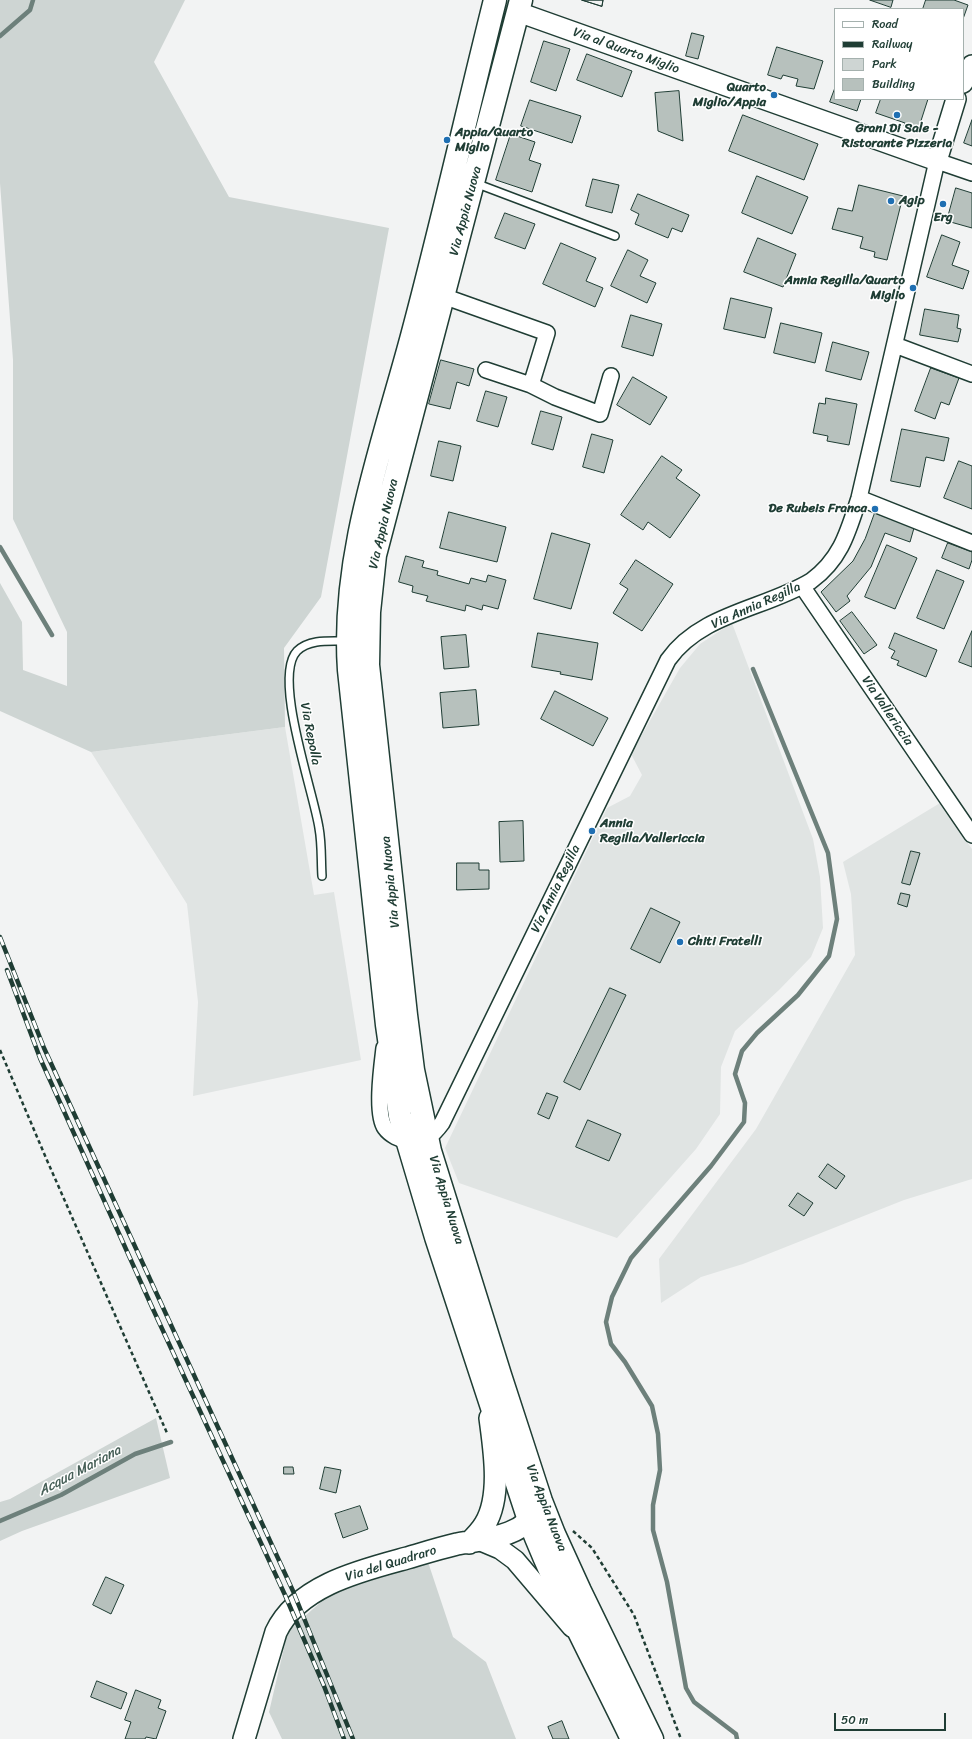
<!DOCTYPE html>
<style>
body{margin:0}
#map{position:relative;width:972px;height:1739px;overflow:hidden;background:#f2f3f3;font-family:Sriracha,sans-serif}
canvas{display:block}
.legend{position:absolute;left:834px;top:8px;width:130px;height:92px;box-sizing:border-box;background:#fff;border:1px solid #a5b1ae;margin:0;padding:5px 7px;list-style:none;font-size:12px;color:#1f3d34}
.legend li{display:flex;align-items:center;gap:8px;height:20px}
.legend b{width:20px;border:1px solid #a5b1ae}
.scale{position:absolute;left:834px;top:1713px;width:112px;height:18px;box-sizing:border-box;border:2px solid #1f3d34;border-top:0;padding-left:5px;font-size:12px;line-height:14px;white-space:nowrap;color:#1f3d34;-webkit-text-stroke:3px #fff;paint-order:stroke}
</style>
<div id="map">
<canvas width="972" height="1739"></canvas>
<ul class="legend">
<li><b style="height:5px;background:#fff"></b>Road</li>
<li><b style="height:5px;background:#1f3d34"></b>Railway</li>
<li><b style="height:11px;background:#ced5d3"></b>Park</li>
<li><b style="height:11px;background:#b7c1bd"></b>Building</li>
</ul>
<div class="scale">50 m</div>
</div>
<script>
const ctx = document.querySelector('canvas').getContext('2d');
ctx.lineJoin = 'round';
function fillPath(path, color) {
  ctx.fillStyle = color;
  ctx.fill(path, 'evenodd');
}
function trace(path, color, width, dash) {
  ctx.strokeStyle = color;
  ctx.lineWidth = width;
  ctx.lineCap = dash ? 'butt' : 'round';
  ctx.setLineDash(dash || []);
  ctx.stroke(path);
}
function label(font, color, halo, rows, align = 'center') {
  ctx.font = font + ' Sriracha,sans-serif';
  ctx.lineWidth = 3;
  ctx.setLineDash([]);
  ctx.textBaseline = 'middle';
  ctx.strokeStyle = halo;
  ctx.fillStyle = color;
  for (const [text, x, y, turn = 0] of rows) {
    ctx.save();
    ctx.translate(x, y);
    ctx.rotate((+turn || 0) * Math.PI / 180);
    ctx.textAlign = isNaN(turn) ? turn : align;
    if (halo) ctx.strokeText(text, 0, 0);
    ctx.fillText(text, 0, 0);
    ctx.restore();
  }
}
fillPath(new Path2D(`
 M732,623L813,839L820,877L823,928L811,957L779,990L735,1031L721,1067L720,1114L696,1149L617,1238L459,1183L445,1148L607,808L630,796L642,775L631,754L680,668L700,644Z
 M285,727L314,895L334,892L361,1060L193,1096L198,1002L187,904L91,752Z
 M940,803L972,849V1179L904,1200L743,1264L701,1277L661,1303L659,1259L756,1129L855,955L851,894L843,862Z`), '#e0e4e3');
fillPath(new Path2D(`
 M0,0H185L154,62L229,197L389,228L321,597L284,648L285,727L91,752L0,711V583L22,622L23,670L67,686V632L13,519V360L0,183Z
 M156,1418L170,1478L22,1531L0,1541V1502L10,1499Z
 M428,1562L453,1637L486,1662L516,1739H282L269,1712L288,1631L330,1594Z`), '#ced5d3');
trace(new Path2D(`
 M0,36L30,10L33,0
 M0,547L52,635
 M0,1521L61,1495L135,1454L171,1442
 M737,1739L736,1734L694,1702L686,1688L667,1582L653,1530V1505L660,1470L658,1434L652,1406L625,1362L611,1344L606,1322L612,1297L631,1258L711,1166L744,1122L745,1103L735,1074L742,1051L757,1033L798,995L829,956L837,919L828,853L753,669`), '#6d807b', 4.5);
const building = new Path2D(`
 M582,0H603L602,6Z
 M582,0H603L602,6Z
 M870,0H893L891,7Z
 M926,0H954L968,5L963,19V9H923Z
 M692,33L704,36L698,59L686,56Z
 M544,41L570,49L556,91L531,82Z
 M777,47L823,61L814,89L796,86L798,79L783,75L781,79L768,75Z
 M587,54L632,71L622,97L577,80Z
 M835,88V99H861L857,111L830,102Z
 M679,91L683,141L658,131L655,93Z
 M881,99H928L918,130L904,126L905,123L876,113Z
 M530,100L581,116L572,143L521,126Z
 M743,115L818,144L804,180L729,151Z
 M972,120V146L964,143Z
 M511,134L535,142L529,160L541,164L532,192L496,180Z
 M757,176L808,197L792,234L742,213Z
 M593,179L619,185L612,213L586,206Z
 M859,185L903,196L887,260L874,257L875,252L860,248L863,237L832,229L838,208L852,211Z
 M956,188L972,193V228L947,221Z
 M638,194L689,215L682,232L672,228L668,238L635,224L639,214L631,210Z
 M505,213L535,224L525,249L495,238Z
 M942,235L960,242L952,265L969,271L963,289L927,277Z
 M758,238L796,254L783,287L744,272Z
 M561,243L596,258L586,281L603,288L595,307L543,284Z
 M628,250L648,260L640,276L656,283L647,303L611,286Z
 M731,298L772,308L765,338L724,329Z
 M925,309L959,315L957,328L961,329L958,342L920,335Z
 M631,315L662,324L653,356L622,347Z
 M781,323L822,333L815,363L774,353Z
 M833,342L869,352L861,380L826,371Z
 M441,360L474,369L469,386L457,382L450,409L429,404Z
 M931,368L959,378L949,405L941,402L935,419L915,411Z
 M633,377L667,397L650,425L617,405Z
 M486,391L507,397L498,427L477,421Z
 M826,398L857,404L849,445L827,441L828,436L813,433L819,403L825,404Z
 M541,411L562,417L553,450L532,444Z
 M902,429L949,438L944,461L926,457L920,487L891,481Z
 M592,434L613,440L604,473L583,467Z
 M439,441L461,446L453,481L431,476Z
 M662,456L682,470L676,478L700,495L670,538L648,522L643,530L621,515Z
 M959,461L972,466V509L944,498Z
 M449,512L506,527L497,562L440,548Z
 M875,513L914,528L910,542L885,533L871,567L847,596L850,601L836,612L821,592L853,561L865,539Z
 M552,533L590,544L571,609L534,599Z
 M948,543L972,552V560L969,569L942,558Z
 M887,545L917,558L895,609L865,597Z
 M406,556L424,561L422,567L438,571L437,575L469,584L471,578L486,582L488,575L506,580L498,609L483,605L482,610L466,605L465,611L426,601L428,596L412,592L413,586L399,582Z
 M636,560L673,584L642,631L613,613L628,589L620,584Z
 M937,570L964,581L944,629L917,618Z
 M852,612L877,645L864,654L840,621Z
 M972,631V667L959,662Z
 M538,633L598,643L592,680L560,674L561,672L532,667Z
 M895,633L937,650L926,677L897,665L899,661L891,658L895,651L889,648Z
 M466,635L469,667L444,669L441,637Z
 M476,690L479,725L443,728L440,693Z
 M555,691L608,718L593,746L541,719Z
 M523,821L524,861L500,862L499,822Z
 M911,851L920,853L910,885L902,883Z
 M457,863H479V870H489V889L457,890Z
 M901,893L910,895L907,907L898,904Z
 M651,908L680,922L660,963L631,949Z
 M610,988L626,995L580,1090L564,1082Z
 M547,1093L558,1097L549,1119L538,1114Z
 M588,1120L621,1134L609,1161L576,1147Z
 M828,1164L845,1176L836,1189L819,1177Z
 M798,1193L813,1203L804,1216L789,1206Z
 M284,1467H293L294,1474H284Z
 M325,1467L341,1470L336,1493L320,1489Z
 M360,1506L368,1529L343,1538L335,1514Z
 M106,1577L124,1585L111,1614L93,1605Z
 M97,1681L127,1693L121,1709L91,1697Z
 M136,1690L161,1700L158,1708L166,1711L156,1739L146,1737L145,1739H125L131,1722L125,1720Z
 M562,1721L569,1739H553L548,1727Z`);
fillPath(building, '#b7c1bd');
trace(building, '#1f3d34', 1);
const service = new Path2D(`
 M475,183L615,236
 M322,876C321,861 322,844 319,828C314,793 272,677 297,651C309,639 329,641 346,641`);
const minor = new Path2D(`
 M443,296L547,333L531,385L486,370
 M895,345L972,374
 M531,385L555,397L600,414L611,376
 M859,498L972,543
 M802,586L972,835
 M384,1048C382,1065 375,1114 385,1128C390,1135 400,1140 409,1141C424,1144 434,1134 442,1123L668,660C701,613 765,609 811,581C841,559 848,532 859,498L937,161L972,173`);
const tertiary = new Path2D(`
 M518,12L937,161L956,99
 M963,83L972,65
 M481,1541L500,1549L515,1560L572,1627`);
const secondary = new Path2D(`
 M469,1543C475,1537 481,1531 485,1524C502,1496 494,1449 490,1418
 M244,1739L276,1632C298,1585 363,1570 407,1558C424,1553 440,1548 457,1544C485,1539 526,1537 539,1506`);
const primary = new Path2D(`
 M495,0C467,112 442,224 412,336C383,445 341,555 349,670L387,1025L400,1116L436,1237L529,1520C558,1595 597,1666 632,1739
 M521,0L375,555L369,612L368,665L406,1015L413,1070L430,1151L500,1375L541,1501L554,1534L580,1591L652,1739`);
trace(service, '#1f3d34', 10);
trace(minor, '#1f3d34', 18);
trace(tertiary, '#1f3d34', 22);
trace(secondary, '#1f3d34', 24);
trace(primary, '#1f3d34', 25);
trace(new Path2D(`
 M0,1050L46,1158L167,1433
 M573,1531L592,1548L634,1615L681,1739`), '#1f3d34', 2.5, [4, 3]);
trace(service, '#fff', 7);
trace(minor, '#fff', 15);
trace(tertiary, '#fff', 19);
trace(secondary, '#fff', 21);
trace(primary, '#fff', 22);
const rail = new Path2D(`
 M0,937L44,1048L293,1591L353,1739
 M7,970L40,1058L152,1307L285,1595L324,1686L344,1739`);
trace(rail, '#1f3d34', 4.5);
trace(rail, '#fff', 3, [9]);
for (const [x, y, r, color] of [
 [774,95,4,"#1f6fb2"],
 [897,115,4,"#1f6fb2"],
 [447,140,4,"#1f6fb2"],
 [891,201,4,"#1f6fb2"],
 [943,204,4,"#1f6fb2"],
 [913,288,4,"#1f6fb2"],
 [875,509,4,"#1f6fb2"],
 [592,831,4,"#1f6fb2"],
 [680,942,4,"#1f6fb2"]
]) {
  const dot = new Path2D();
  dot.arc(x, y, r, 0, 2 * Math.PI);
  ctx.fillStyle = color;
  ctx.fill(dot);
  trace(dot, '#fff', 1.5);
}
label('13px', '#1f3d34', '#fff', [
 ["Via al Quarto Miglio",626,51,20],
 ["Via Appia Nuova",466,211,-75],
 ["Via Appia Nuova",384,524,-77],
 ["Via Annia Regilla",756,606,-24],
 ["Via Vallericcia",887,711,56],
 ["Via Repolla",310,734,79],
 ["Via Appia Nuova",391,882,-96],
 ["Via Annia Regilla",556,889,-64],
 ["Via Appia Nuova",446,1200,73],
 ["Via Appia Nuova",546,1508,69],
 ["Via del Quadraro",391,1564,-17]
]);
label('bold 13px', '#1f3d34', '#fff', [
 ["Quarto",766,88,"right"],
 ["Miglio/Appia",766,103,"right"],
 ["Grani Di Sale -",897,129,"center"],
 ["Ristorante Pizzeria",897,144,"center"],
 ["Appia/Quarto",455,133],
 ["Miglio",455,148],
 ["Agip",899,201],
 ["Erg",943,218,"center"],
 ["Annia Regilla/Quarto",905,281,"right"],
 ["Miglio",905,296,"right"],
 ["De Rubeis Franca",867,509,"right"],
 ["Annia",600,824],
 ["Regilla/Vallericcia",600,839],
 ["Chiti Fratelli",688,942]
], 'left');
label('italic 14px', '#465f57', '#fff', [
 ["Acqua Mariana",80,1471,-28]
]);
</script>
